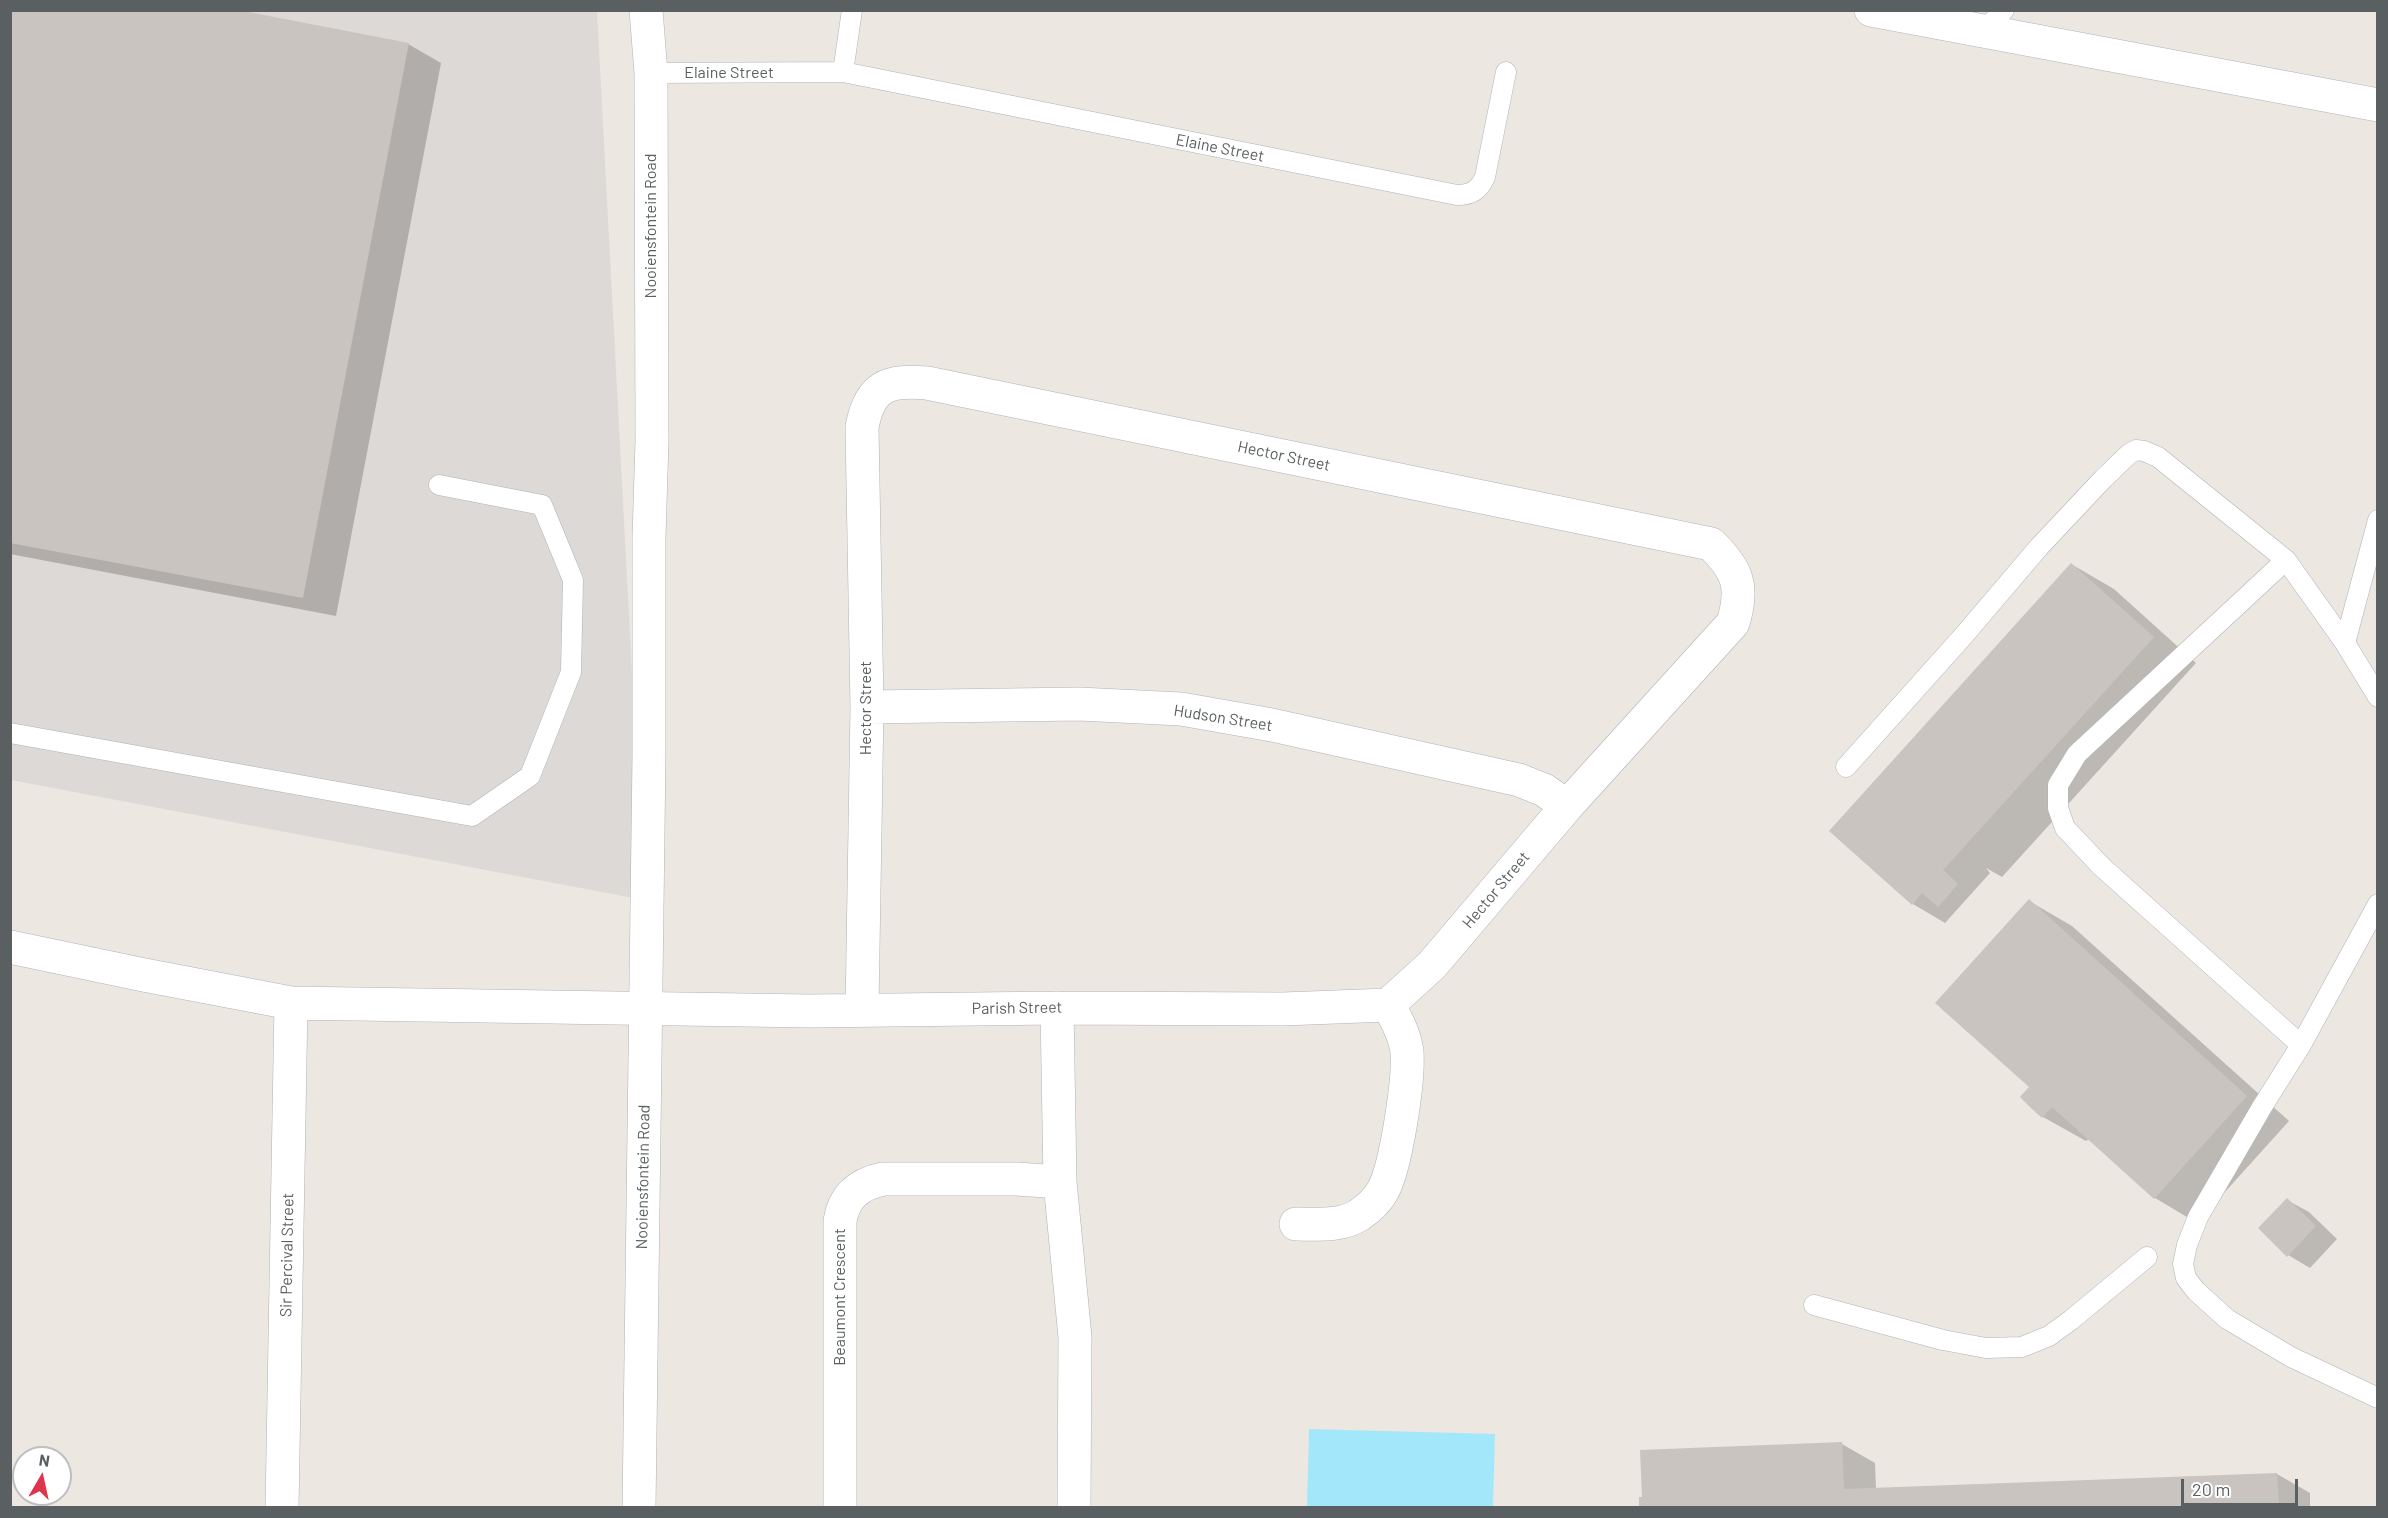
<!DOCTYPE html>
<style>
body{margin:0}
#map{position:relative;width:2388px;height:1518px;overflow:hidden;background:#ece7e1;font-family:Barlow,sans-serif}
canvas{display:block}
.frame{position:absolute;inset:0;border:12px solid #5a5f61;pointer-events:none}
.north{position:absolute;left:12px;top:1446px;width:60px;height:60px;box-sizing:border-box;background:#fff;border:2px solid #bdbfc0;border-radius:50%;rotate:9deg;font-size:16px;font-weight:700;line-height:24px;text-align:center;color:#5a5f61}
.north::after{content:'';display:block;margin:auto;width:21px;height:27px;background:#df344d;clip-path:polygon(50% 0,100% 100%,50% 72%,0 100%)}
.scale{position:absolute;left:2181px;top:1479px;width:117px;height:27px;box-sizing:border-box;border:3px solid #5a5f61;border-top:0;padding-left:8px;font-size:18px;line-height:21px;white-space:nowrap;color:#5a5f61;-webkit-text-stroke:4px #fff;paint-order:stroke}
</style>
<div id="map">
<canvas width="2388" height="1518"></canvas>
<div class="frame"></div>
<div class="north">N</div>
<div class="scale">20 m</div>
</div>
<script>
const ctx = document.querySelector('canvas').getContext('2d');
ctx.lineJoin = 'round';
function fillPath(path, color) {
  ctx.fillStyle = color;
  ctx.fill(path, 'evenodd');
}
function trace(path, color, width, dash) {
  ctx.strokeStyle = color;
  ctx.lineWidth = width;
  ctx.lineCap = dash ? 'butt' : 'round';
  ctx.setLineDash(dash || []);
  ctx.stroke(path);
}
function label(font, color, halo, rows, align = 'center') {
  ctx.font = font + ' Barlow,sans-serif';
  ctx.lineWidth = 4.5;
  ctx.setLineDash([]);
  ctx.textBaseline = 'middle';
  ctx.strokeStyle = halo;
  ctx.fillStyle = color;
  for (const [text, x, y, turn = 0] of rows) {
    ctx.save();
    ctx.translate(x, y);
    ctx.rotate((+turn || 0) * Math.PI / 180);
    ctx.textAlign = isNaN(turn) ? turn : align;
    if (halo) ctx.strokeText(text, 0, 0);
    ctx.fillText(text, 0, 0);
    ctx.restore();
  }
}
fillPath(new Path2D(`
 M10,11H597L644,900L11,780Z`), '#ddd9d6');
fillPath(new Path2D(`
 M1309,1429L1495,1434L1493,1507H1307Z`), '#a3e8fa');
fillPath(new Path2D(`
 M10,10L408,44L441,63L336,616L10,554Z
 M2071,564L2114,589L2196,663L2002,877L1986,868L1990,873L1945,923L1913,904Z
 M2029,901L2072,926L2289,1121L2197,1223L2155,1198L2089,1139L2086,1141L2043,1117L2031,1087Z
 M2287,1200L2309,1212L2337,1239L2310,1268L2288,1255Z
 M1842,1444L1875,1463L1876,1489L2277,1474L2310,1493V1508H1640Z`), '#0003');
fillPath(new Path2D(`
 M10,10H238L409,43L303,598L10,543Z
 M2071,563L2154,637L1943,870L1958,884L1938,907L1922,893L1912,905L1829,831Z
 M2029,899L2247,1096L2154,1199L2052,1107L2042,1118L2032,1109L2020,1097L2029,1087L1935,1003Z
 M2287,1198L2316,1226L2287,1257L2258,1228Z
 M1842,1442L1844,1489L2277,1473L2279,1508H1639V1497H1642L1640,1450Z`), '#c9c4c0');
const lane = new Path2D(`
 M1983,31L2004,10
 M843,72L852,10
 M651,73L843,72L1457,195C1472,195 1479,190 1485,177L1506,72
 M2286,560L2077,754L2058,785V808L2065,828L2102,867L2301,1045
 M2345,643L2378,520
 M10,733L472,816L530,776L571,672L573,580L542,505L439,485
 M1846,767L1965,634L2039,547L2103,479L2129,454L2136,450L2144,451L2158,457L2286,560L2345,643L2378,697
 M2378,904L2301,1045L2262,1107L2198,1217L2187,1245L2183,1264L2186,1278L2196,1291L2227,1319L2291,1357L2378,1398
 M1814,1305L1943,1340L1986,1348L2022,1347L2049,1336L2071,1320L2147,1257`);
const street = new Path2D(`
 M1871,10L2378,105
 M867,707L1079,704L1181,709L1272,725L1519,780L1544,790L1567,806
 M10,947L144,975L291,1003L810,1011L1057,1008L1283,1009L1388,1005
 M1057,1008L1060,1182L1075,1337L1074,1508
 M862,1010L867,707L862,427C870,385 888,380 927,383L1711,544C1738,570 1744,587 1733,623L1567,806L1432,965L1388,1005
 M1296,1224C1317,1224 1340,1227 1359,1215C1368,1209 1376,1202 1382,1192C1396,1169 1409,1080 1407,1052C1405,1035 1397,1020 1388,1005
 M282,1508L291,1003
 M840,1508V1221C844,1196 859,1184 883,1179H1017L1060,1182`);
const secondary = new Path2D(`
 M639,1508L649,756V537L652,441L651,73L646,10`);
trace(lane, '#afb3b6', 21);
trace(street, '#afb3b6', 34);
trace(secondary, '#aeb3b6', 34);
trace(lane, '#fff', 20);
trace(street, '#fff', 33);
trace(secondary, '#fff', 33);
label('16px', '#5a5f61', '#fff', [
 ["Elaine Street",729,73],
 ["Elaine Street",1220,148,11],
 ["Nooiensfontein Road",651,226,-90],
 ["Hector Street",1284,456,12],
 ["Hector Street",866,708,-90],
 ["Hudson Street",1223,718,9],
 ["Hector Street",1496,890,-50],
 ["Parish Street",1017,1008,-1],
 ["Nooiensfontein Road",643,1177,-89],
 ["Sir Percival Street",287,1255,-89],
 ["Beaumont Crescent",840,1297,-90]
]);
</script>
